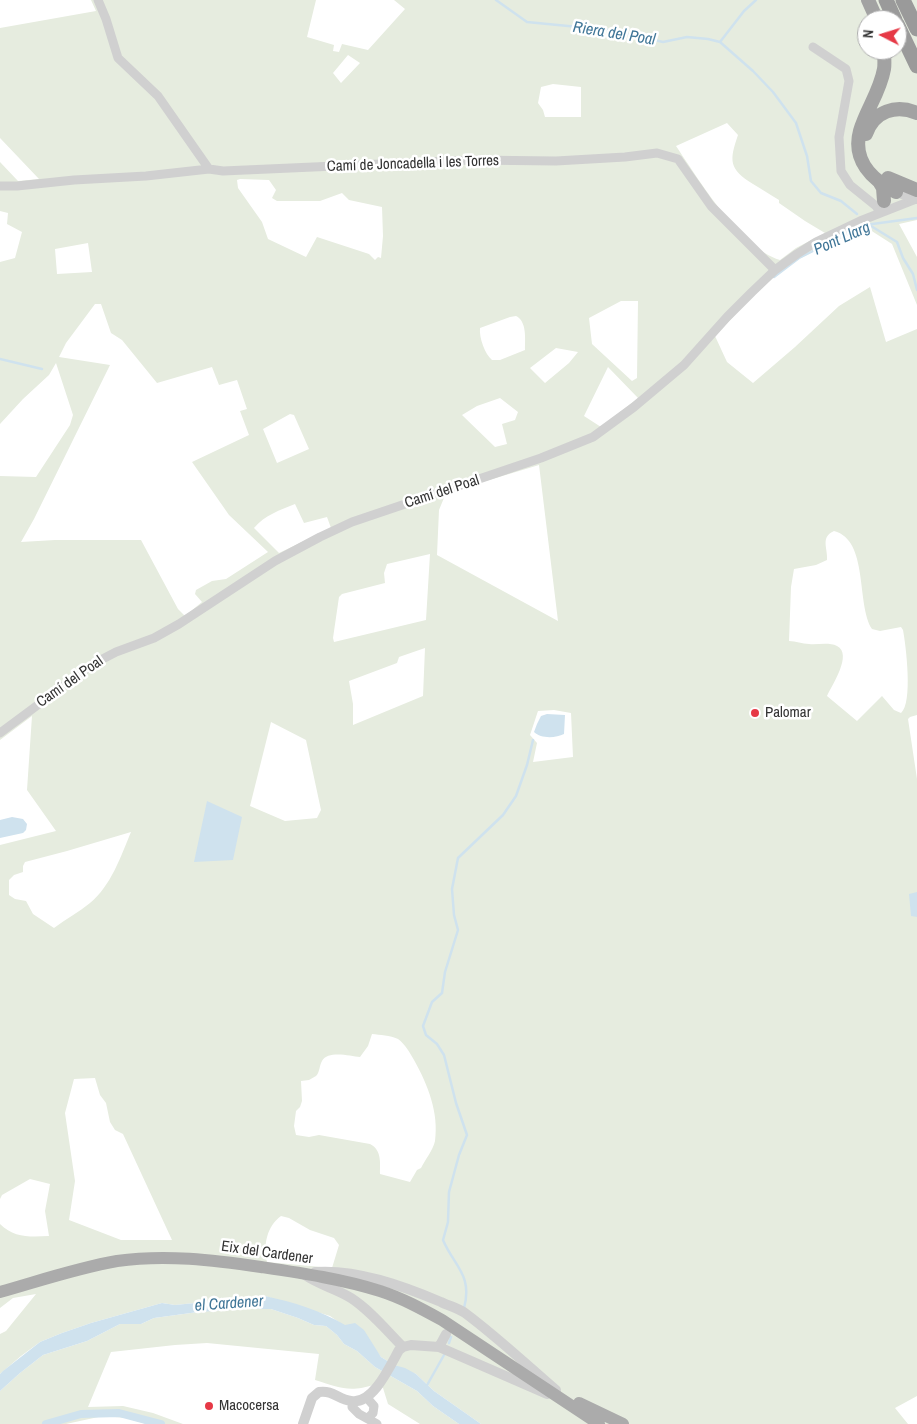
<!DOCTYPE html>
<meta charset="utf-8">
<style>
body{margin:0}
#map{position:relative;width:917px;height:1424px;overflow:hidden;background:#fff;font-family:"Archivo Narrow",sans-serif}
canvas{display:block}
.north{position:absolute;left:857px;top:10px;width:50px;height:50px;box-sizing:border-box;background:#fff;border:1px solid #adadad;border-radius:50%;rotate:275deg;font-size:14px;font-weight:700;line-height:20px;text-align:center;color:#333}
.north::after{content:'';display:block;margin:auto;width:18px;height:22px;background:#e63946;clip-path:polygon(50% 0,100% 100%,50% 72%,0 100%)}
</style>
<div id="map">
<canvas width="917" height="1424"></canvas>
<div class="north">N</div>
</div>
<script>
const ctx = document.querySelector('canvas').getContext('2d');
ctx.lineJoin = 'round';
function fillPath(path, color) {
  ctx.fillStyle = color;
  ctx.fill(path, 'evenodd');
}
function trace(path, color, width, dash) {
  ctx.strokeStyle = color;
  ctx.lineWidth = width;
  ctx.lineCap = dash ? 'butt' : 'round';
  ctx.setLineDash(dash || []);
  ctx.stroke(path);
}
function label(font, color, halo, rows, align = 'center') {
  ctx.font = font + ' "Archivo Narrow",sans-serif';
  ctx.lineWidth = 5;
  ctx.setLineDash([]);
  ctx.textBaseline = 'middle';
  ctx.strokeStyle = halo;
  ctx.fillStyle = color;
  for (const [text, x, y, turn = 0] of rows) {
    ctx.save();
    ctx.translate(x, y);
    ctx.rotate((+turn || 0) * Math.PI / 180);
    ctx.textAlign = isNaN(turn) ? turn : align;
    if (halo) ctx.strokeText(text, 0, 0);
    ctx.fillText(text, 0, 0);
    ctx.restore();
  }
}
fillPath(new Path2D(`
 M91,0H316L307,37L334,45L333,51L339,52L342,44L368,50L405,9L394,0H917V220L899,224L917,257V305L892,244L867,228L830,243L799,259L764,284L715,336L727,362L753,383L795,347L839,306L870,287L886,342L917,329V715L910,717L908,719L917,779V1396L895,1408L908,1424H481L434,1391L416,1374L394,1365L381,1357L372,1345L330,1316L265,1296L175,1305L162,1303L91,1323L62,1333L40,1342L21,1356L0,1374V1334L6,1331L36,1294L13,1298L0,1308V1224C14,1238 30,1237 49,1236L45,1211L50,1184L30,1179L2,1195L0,1199V845L56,831L27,790L32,716L0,740V476L36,477L70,425L73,415L56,363L49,375L23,399L0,424V262L15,258L22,232L7,224L8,213L0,211V162L18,181L39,179L0,138V28L96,11ZM867,20H897V50H867ZM348,55L360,63L341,83L333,73ZM553,84L581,87V117H545L543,110L538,103L541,87ZM727,123L738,135C729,161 729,169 753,184C762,189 770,195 779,200V203L805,221L825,233L796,248L780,260C740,248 699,180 676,146ZM240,179L269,180L276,190L272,198L277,201H320L342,193L349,200L382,207L383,236L381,258L378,257L375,260L369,254L317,237L306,257L268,239L262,222L238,188L237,180ZM88,243L92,272L57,274L55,249ZM621,301H638L637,378L632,381L592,344L589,318ZM95,304H101L111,333L122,340L157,383L212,367L219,385L237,380L247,409L240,411L249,435L192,462L229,515L268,552L226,579L212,581L196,590L195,594L202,602L185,616L178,609L141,540H55L21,542L34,519L110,365L59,357L66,343ZM516,316C527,321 525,339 525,350L500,360H492C485,354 479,338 480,328L510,317ZM556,348L578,352L569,363L545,383L530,368ZM608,367L638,398L601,427L584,416ZM500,398L518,412L515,420L502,424L507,444L495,447L462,415L477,406ZM290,414L294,415L309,449L277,463L263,429ZM539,465L558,621L437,555L439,510L446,493ZM295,504L304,523L327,517L331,528L279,553L254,528C265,515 280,510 295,504ZM834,531C869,540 856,604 872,629L880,631L901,627L903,630C906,646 913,703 901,713L894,710L882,696L857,721L827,696C832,685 853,654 837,646C829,642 817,645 809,644C802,644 796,641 789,641L791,587L794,569L816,565L827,560C828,548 820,537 834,531ZM430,554L426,620L334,642L333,638L339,597L342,594L385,583L384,573L387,564ZM425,648L423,696L353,725V704L349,681L397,663L399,657ZM554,710L571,713L573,757L533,762L537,743L530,735L538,711ZM271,722L306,740L321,810L317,818L285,821L250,806ZM131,832C121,856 111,886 90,903C79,912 66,919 54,928L33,914L26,901L15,899L9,895V880L14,875L23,872V866L25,862L67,851ZM372,1034C380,1035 390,1035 398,1039C405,1044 410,1053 414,1060C428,1085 439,1113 435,1141C433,1150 425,1160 421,1168L417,1170L410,1182L380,1174C380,1163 382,1150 370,1144L319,1135L309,1137L296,1135L294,1126L296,1111L300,1107L302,1101L301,1081L309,1080L316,1076C320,1072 319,1066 322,1061C328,1050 350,1056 360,1057L368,1046ZM95,1078L100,1095L106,1103L110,1122L115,1130L123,1134L172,1240H121L69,1220L75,1181L65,1113L74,1079ZM281,1216L289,1218L310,1230L334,1238L339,1245L332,1268L267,1262C263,1245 267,1226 281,1216Z
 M247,1308L271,1309L298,1318L314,1325L326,1326L337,1335L344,1344L357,1351L375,1367L417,1391L433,1406L459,1424H420L388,1404L383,1388L376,1384C349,1393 341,1388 315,1380L319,1354L207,1343L175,1345L111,1352L88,1407L123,1406L153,1413L183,1424H146L127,1418L103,1416L66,1424H0V1391L20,1373L43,1355L87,1341L120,1324H141L154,1318L198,1312Z`), '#e6ecdf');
fillPath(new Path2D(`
 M547,714L565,715L564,734C556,738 541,739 534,732L537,724L541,716Z
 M207,801L242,817L233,860L194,862Z
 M12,817L23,819L27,824L26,830L23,833L0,838V820Z
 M917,892V917L911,916L909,894Z
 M265,1296C293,1302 322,1311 345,1325L355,1323L364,1330L381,1357L394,1365L405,1368L416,1374L434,1391L481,1424H459L433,1406L417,1391L375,1367L357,1351L344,1344L337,1335L326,1326L314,1325L298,1318L271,1309H247L198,1312L154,1318L141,1324H120L87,1341L43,1355L20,1373L0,1391V1374L3,1371L40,1342L62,1333L91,1323L162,1303L175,1305Z`), '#cfe2ee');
trace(new Path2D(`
 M496,0L527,22L609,30L663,42L687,37L708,39L720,42L753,71L773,92L796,123L807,156L811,181L821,193L841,201L857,214
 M720,42L744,11L756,0
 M871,226L897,242L903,258L913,274L917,290
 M774,277L799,258L865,225L917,218
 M0,359L42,369
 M464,1308C473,1275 454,1266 443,1240L448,1222L449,1192L459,1155L467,1135L456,1103L444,1055L437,1044L426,1035L423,1026L432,1002L442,993L445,972L458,930L454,915L452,889L458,858L503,815L516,796L527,765L533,740
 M449,1343L451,1337
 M426,1387L444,1355`), '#cfe2ee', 2.5);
trace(new Path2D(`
 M46,1424L81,1414L119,1413L161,1424`), '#cfe2ee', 8);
trace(new Path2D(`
 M98,0L106,19L118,58L158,96L209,169
 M813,47L846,69L849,81L839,137L841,171L850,185L876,206L880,212
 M0,186H17L74,180L146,176L209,169L223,171L471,160L556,161L625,157L657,153L678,159L711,206L775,270
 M0,733L93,664L116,652L154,638L179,624L275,561L320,537L352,522L541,458L593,437L634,407L684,365L727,317L752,292L775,270L797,254L816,242L860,221L916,199
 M367,1398L374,1406L373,1413L368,1418
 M353,1402L352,1407L359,1414L377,1424`), '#d0d0d0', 9);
trace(new Path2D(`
 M896,192L917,199
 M315,1272C357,1269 403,1286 441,1302C449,1306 458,1308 465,1313C496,1336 527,1365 556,1390
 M305,1275C319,1285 337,1289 351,1298C371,1311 386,1330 403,1347
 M439,1347L446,1334
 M303,1424L312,1398L319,1392C333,1390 338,1399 351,1401C373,1405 390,1366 399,1350L403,1347L411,1345L439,1347L547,1394`), '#d0d0d0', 10);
trace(new Path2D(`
 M0,1292C39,1281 77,1268 117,1261C165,1254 214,1260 261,1267C301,1273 342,1279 380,1291C402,1298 422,1309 442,1320L599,1424
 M579,1403L623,1424`), '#ababab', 12);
trace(new Path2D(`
 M868,0L877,20
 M884,50C884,56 885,63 884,69C880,92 866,110 860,131C852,160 872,180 896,192
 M866,134C874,111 896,104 917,113
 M888,178L917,190
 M880,183L883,188L884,201`), '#a2a2a2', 14);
trace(new Path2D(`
 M886,0L895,20
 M903,0L917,29
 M897,24L917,66`), '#9a9a9a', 15);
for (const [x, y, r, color] of [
 [755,713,5,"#e63946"],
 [209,1406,5,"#e63946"]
]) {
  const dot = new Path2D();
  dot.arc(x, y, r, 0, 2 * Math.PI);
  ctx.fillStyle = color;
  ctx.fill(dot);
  trace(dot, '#fff', 2);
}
label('15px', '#333', '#fff', [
 ["Camí de Joncadella i les Torres",413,164,-2],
 ["Camí del Poal",442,492,-18],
 ["Camí del Poal",70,682,-35],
 ["Eix del Cardener",267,1253,8]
]);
label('15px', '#333', '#fff', [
 ["Palomar",765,713],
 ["Macocersa",219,1406]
], 'left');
label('italic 16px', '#3f7597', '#fff', [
 ["Riera del Poal",614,34,9],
 ["Pont Llarg",842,239,-24],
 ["el Cardener",229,1304,-4]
]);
</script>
